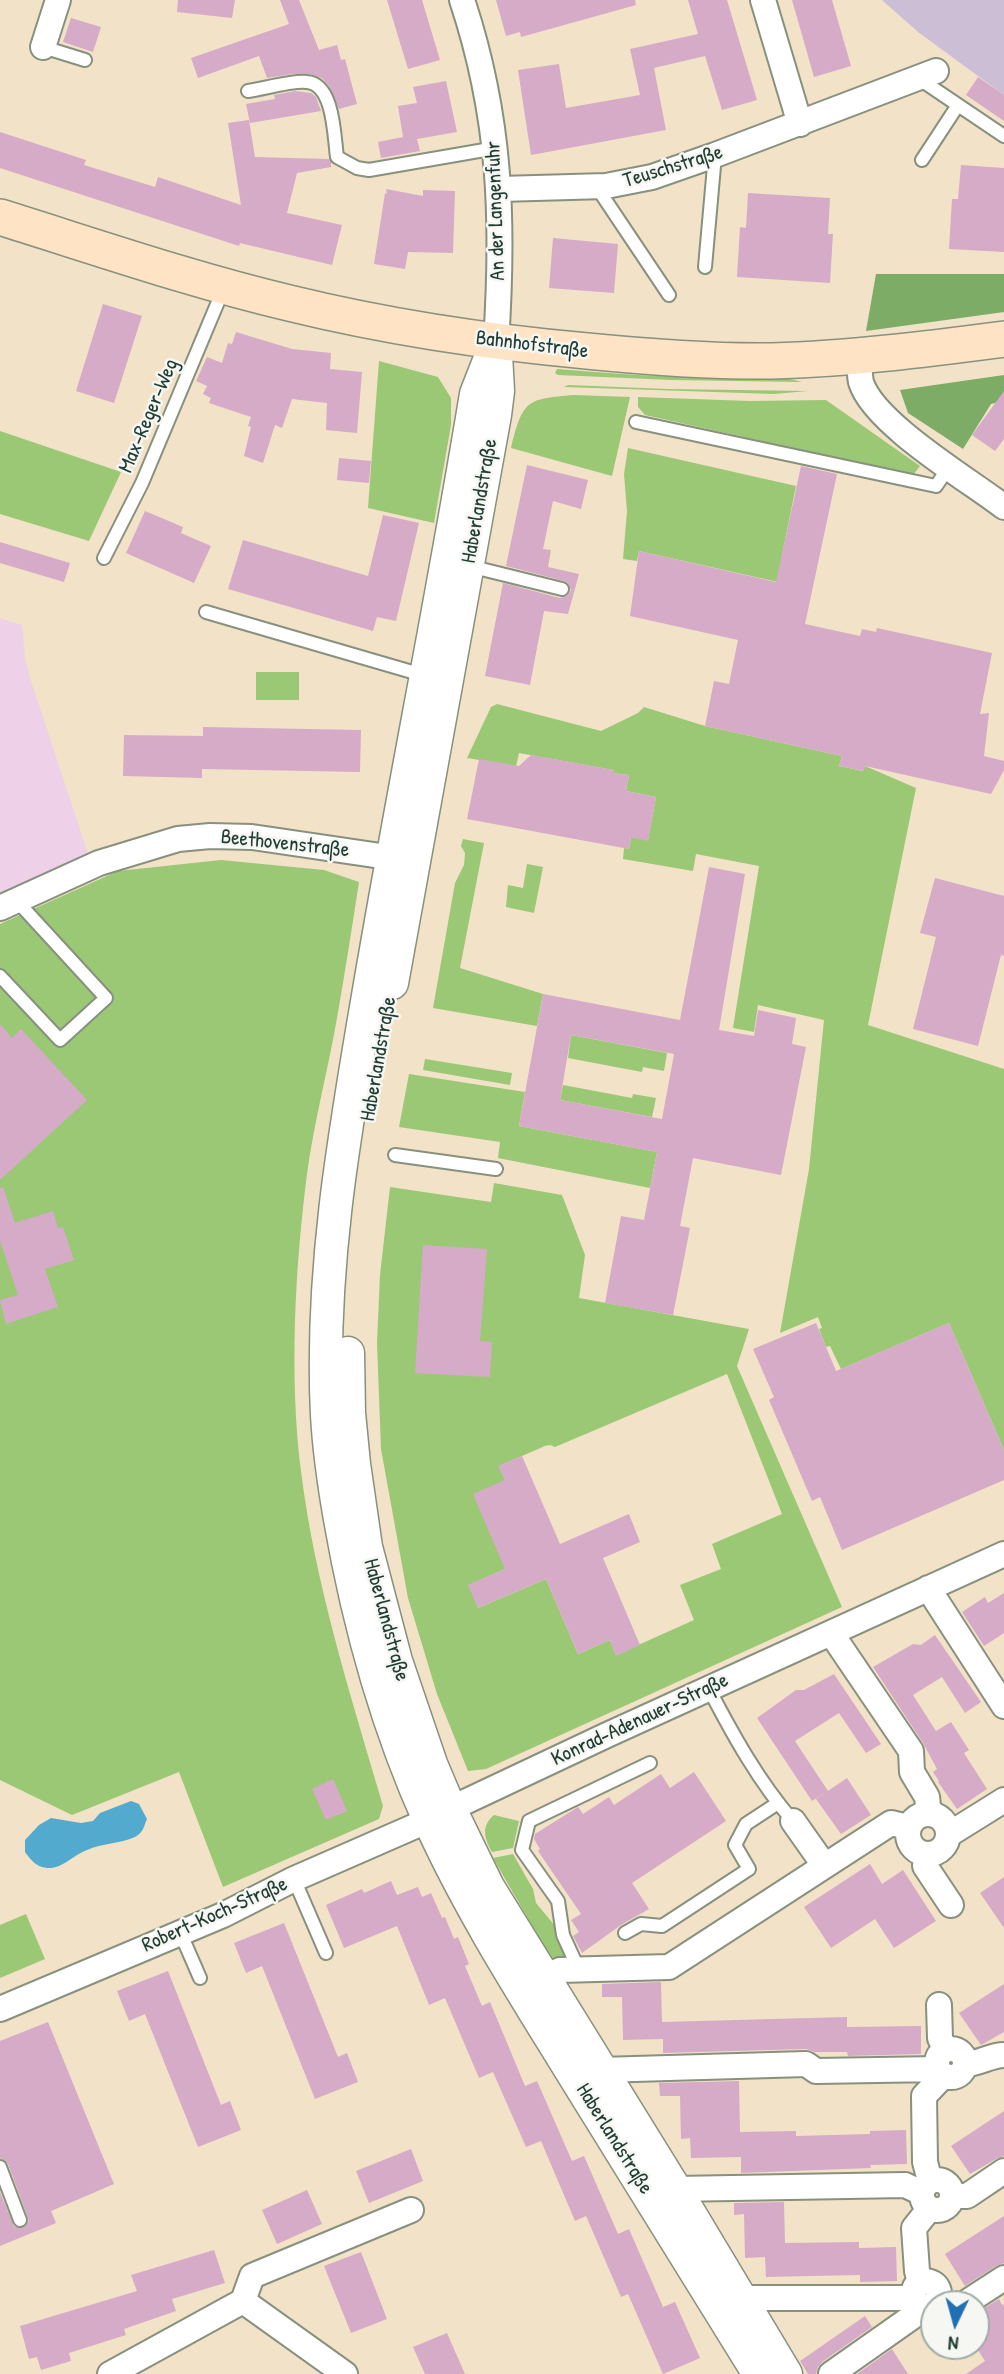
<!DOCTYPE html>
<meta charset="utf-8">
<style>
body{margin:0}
#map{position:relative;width:1004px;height:2374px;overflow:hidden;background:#f2e2c8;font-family:"Patrick Hand",sans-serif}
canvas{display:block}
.north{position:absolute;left:920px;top:2290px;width:70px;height:70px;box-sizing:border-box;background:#f6f6f2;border:2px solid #a0aca6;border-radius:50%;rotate:185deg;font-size:19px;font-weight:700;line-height:28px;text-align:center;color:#1f3d34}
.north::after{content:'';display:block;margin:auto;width:24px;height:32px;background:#1f6fb2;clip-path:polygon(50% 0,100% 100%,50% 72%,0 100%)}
</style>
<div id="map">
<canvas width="1004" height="2374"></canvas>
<div class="north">N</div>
</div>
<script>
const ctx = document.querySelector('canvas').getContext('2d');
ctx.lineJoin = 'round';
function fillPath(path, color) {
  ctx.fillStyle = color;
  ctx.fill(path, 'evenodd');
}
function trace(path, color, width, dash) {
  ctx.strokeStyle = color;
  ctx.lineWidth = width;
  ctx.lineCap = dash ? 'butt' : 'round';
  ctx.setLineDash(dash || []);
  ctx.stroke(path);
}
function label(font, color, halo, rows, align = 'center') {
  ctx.font = font + ' "Patrick Hand",sans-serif';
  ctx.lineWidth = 5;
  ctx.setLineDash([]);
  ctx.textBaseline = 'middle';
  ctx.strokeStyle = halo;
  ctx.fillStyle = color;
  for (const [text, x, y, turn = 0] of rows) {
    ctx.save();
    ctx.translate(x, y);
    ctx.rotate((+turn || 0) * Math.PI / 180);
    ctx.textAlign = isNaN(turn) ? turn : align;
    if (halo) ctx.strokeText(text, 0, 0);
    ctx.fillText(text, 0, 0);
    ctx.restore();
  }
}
fillPath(new Path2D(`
 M0,618L22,625L25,659L31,681L89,857L0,898Z`), '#eed0e8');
fillPath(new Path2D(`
 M882,0H1004V95L918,32Z`), '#ccbed4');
fillPath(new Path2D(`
 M379,361L438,377L451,398V425L434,523L368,508Z
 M557,369C599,372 641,376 683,377C722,378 764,371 802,382L671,380L558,375L555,373Z
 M568,385L668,389L808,391L774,394L564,387Z
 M574,395L630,397L612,476L511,448C523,400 526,399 574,395Z
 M638,397L749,401L826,400L920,466L913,475L645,415L638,407Z
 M0,431L121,472L89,541L0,514Z
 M628,448L796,486L781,560L787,584L639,551L637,561L623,559L627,511L624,474Z
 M256,672H299V700H256Z
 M497,704L601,731L638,713L644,707L705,726L842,756L839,766L863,771L865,766L916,788L868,1025L1004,1069V1450L949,1323L841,1369L830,1346L826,1347L819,1329L822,1328L818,1317L780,1333L809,1169L824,1020L758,1005L754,1032L733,1028L759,866L696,854L693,871L623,859L624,848L629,849L631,837L648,840L656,797L626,791L629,775L613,773V770L519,753L516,766L467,758L491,707Z
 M463,839L484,843L460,968L543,994L537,1026L433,1008L455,883L464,865L465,853L461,846Z
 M221,860L324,870L359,882C352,927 345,973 337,1018C328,1070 314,1122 307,1174C295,1268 289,1377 301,1471C315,1585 351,1696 383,1806L379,1819L223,1887L179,1772L72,1815L0,1780V924L118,871Z
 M527,864L543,867L534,913L506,907L508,885L523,888Z
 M571,1035L667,1053L664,1071L643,1067L642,1072L568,1058Z
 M425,1059L512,1073L510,1085L423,1070Z
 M409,1074L525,1092L519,1126L657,1152L650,1188L498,1158L500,1142L399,1127Z
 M563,1085L632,1098L633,1094L656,1098L652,1117L560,1100Z
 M494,1183L562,1195L585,1255L579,1298L749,1329L737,1366L842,1607L486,1769L468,1771L437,1694L408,1598L381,1449L377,1343L380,1275L390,1187L491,1202ZM727,1374L782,1514L712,1544L721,1569L680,1585L694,1620L616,1655L610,1640L578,1654L546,1579L478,1608L469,1585L505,1569V1480L499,1466L545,1446L550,1445L555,1447Z
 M494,1815L519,1821L513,1848L492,1852C484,1838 481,1826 494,1815Z
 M513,1854L533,1889L536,1903L556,1927L555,1936L568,1958L553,1962L493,1858Z
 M26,1914L45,1959L0,1978V1925Z`), '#9bc875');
fillPath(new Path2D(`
 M876,274H1004V312L866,331Z
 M1004,375V401L991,404L963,449L908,413L900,390Z`), '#7cac66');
fillPath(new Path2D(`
 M131,1801L139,1804L147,1819C144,1826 143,1833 135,1837C120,1844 102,1843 87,1850C73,1855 63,1869 47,1868C36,1867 31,1860 25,1852V1840L39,1825L51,1818L81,1823L93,1821L100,1813Z`), '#52abcf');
fillPath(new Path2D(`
 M178,0H235L232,18L177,12Z
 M280,0H299L319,50L337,45L341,60L345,59L357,104L339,109L329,86L322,78L310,74H293L267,78L259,56L198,78L191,58L289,24Z
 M387,0H422L440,60L408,69Z
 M496,0H635L636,5L521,37L520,32L506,36Z
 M688,0H727L757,100L722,110L705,56L654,68L666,130L531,155L518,70L559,64L566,108L640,95L630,49L698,34Z
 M792,0H832L851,66L814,77Z
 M71,18L101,27L93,52L63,42Z
 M978,77L1004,95V121L966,95Z
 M446,81L457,132L417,139L420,151L381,158L378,142L403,137L398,106L417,103L413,87Z
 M295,91L311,93L316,97L321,111L250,123L246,104L275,99L274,95Z
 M249,120L255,157L329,159L331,163V167L297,173L287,213L342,225L332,265L240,243L239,246L0,168V132L86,160L84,165L155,187L158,177L241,205L228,123Z
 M961,165L1004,168V252L949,249L952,199H958Z
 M386,189L423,196V190L455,191L453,253L408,252L405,269L374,264L385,193L387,194Z
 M748,193L830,198L828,234H833L830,283L737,277L740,227L746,228Z
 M553,238L618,244L614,293L549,288Z
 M103,304L142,316L114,403L76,391Z
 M236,332L292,349L331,353L330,369L362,372L357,433L326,430L327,403L292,399L282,428L275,425L263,463L244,456L251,427L248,426L251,417L209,403L211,398L203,394L207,386L196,381L207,357L222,363L228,343L232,344Z
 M1004,391V439L995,451L972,435Z
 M339,458L371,461L369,483L337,480Z
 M527,465L588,480L581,509L553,501L543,549L551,550L548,567L579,574L568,614L544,611L530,685L485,676L503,583L560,598L568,595L571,590L568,583L564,581L506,566Z
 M801,466L837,474L805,624L860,636L862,629L876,632L877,628L992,653L980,714L989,713L984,756L1004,761V770L991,794L865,766L864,771L839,766L842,756L705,726L714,681L729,684L738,640L630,616L639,551L776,582Z
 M145,511L183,527L181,533L211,546L194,583L126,553Z
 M383,515L419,523L396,621L377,617L373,631L228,589L243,540L368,576Z
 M0,542L70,563L64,582L0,563Z
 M203,727L361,730L360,772L202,769V778L123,776L124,735L203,736Z
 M531,755L614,770L613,773L629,775L626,791L656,797L648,841L631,837L629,849L467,819L479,759L519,766Z
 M709,867L745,874L719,1030L754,1036L758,1010L796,1018L792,1044L806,1047L781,1175L693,1158L680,1226L690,1228L673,1315L605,1303L621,1216L644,1220L657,1152L519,1126L543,994L680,1020ZM571,1035L674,1054L662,1119L560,1100Z
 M935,878L1004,896V956L1001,955L978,1046L913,1029L936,937L920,933Z
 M0,1024L12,1038L21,1029L87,1100L0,1180Z
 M3,1187L15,1223L53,1211L58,1228L63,1227L74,1260L45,1269L58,1307L6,1324L0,1300L18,1295L0,1241V1188Z
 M423,1245L487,1249L480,1341L492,1342L490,1377L415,1373Z
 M816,1323L836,1371L949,1323L1004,1450V1480L842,1550L820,1497L812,1501L769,1400L774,1397L753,1349Z
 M522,1456L560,1544L629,1514L640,1542L603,1558L640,1645L616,1656L610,1640L578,1654L546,1579L478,1608L468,1585L505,1569L473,1494L505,1480L498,1466Z
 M1004,1593V1633L984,1646L962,1612L985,1597L988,1603Z
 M935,1635L981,1702L965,1713L942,1677L913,1695L936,1731L951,1722L969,1750L964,1753L987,1789L957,1809L938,1782L939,1781L933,1772L937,1769L923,1743L873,1667L913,1644L921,1645Z
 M834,1674L881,1744L866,1753L839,1713L795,1741L828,1791L812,1801L757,1718L796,1690H804Z
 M694,1772L726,1821L632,1883L649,1909L621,1925L582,1953L573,1936L579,1932L571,1920L581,1914L538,1851L540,1849L534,1839L535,1834L578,1807L583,1814L609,1797L614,1805L661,1774L670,1788Z
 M847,1778L871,1815L841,1834L816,1799Z
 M333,1779L347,1811L326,1820L312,1789Z
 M870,1864L882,1884L903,1870L936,1921L894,1948L875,1919L831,1948L804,1907Z
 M1004,1877V1928L980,1893Z
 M391,1881L397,1895L418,1887L422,1897L431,1893L442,1918L445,1917L454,1939L458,1937L469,1964L465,1966L482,2006L490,2002L525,2086L537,2081L572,2161L584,2156L618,2234L629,2229L663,2307L675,2302L700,2358L663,2374L628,2294L621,2297L586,2216L575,2221L541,2141L526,2147L493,2072L479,2078L445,1998L429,2005L397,1926L344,1948L326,1905L362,1889L364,1893Z
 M284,1923L338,2057L347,2053L358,2082L315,2099L262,1966L246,1973L234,1943Z
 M168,1971L221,2105L230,2101L241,2130L198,2147L145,2014L129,2021L117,1991Z
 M661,1982L662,2022L847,2017V2027L921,2026V2054L848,2056L847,2052H815L806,2049L663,2053V2039L623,2040L622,1997H602V1984Z
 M1004,1984V2032L981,2045L959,2013Z
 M48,2022L114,2184L51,2211L56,2223L0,2246V2192L14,2226L22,2228L29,2221L8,2164L0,2158V2041Z
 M739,2081L740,2132L796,2131V2136L870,2134V2131L906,2130L907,2164L870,2165L871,2168L741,2173V2157L691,2158L690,2138L681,2139L680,2096H660L659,2083Z
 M1004,2111V2156L996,2159L970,2174L951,2146Z
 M411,2149L423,2181L369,2203L356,2171Z
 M307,2190L322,2224L277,2244L262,2210Z
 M784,2202L785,2243L859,2242V2248L896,2247L897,2281L860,2282V2275L766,2277L765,2257L745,2258L744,2214L734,2215V2203Z
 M1004,2216V2263L996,2266L965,2286L945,2254Z
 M214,2250L225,2283L172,2299L176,2311L124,2329L126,2335L69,2353L71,2361L41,2370L37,2357L29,2359L20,2326L137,2291L131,2275Z
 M361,2252L387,2319L351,2333L324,2266Z
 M999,2299L1002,2305L1004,2304V2374H966L985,2361L976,2347V2322L985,2316L981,2310Z
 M865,2316L872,2327L822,2362L818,2367L816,2374H808L800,2361Z
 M447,2333L465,2374H425L413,2347Z
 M892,2349L908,2374H857Z`), '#d6abc7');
const service = new Path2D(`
 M43,47L85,60
 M918,78L1004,136
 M248,91C263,89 293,80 307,82C334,84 334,136 337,157L357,168L369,170L496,148
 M922,160L958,105
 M596,186L669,295
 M705,267L715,155
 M636,422L936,486L949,467
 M104,558L142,483L223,290
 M469,566L562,589
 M206,612L426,676
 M0,976L60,1040L106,998L16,900
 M395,1155L496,1169
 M709,1689C733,1735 759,1782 793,1821
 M294,1879L326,1953
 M180,1932L200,1978
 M625,1933L641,1924L662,1926L749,1869L735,1845L746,1824L778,1803
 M579,1970L563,1935L558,1901L522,1850L529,1821L650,1763
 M0,2167L20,2220`);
const minor = new Path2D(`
 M462,0C501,117 504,221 496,343
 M763,0L800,124
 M43,47L58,0
 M500,189L606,186L652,177L715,155L936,71
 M860,354C860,363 859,374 861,382C873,423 969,480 1004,507
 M0,908L99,863L178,839L210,836L252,837L408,860
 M928,1588L1004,1706
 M831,1633L911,1751L912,1772L927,1797L929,1814
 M450,1809L607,1735L1004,1554
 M908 1834a20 20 0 1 1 40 0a20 20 0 1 1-40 0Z
 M793,1821L824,1865
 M948,1835L1004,1800
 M926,1854L925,1866L951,1905
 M544,1977L560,1970L669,1967L891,1823L908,1827
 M939,2005L940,2038L945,2050
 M0,2009L223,1915L294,1879L429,1820
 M937 2063a14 14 0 1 1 28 0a14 14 0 1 1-28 0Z
 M965,2064C979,2064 990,2055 1004,2055
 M600,2070L806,2064L816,2071L938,2069
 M922 2195a15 15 0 1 1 30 0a15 15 0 1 1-30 0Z
 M930,2181L925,2162L924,2096L943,2076
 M675,2189L905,2185L922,2193
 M952,2196H967L1004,2171
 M920,2282L917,2271L914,2228L930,2208
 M740,2298H914
 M243,2301L252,2276L411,2210
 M243,2301L345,2374
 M964,2304L1004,2278
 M923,2306C914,2304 911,2295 915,2287L924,2281C938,2281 944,2294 934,2304
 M110,2374L243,2301
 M831,2374L912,2317L920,2306`);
const tertiary = new Path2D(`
 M496,343L476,394C443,595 402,795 368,996C344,1136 320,1272 327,1415C329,1450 334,1485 340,1519C358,1623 386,1725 430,1822C469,1908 520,1988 570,2069C633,2171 696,2272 759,2374
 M392,983L495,415L498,391L496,355
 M348,1353L349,1413L354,1464L366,1547L396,1661L431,1764L450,1809L488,1887L675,2189L786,2374`);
const secondary = new Path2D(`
 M0,217C96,247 192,280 289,303C387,327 487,342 587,351C648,357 710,362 772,361C849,359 927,349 1004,339`);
trace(service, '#88907e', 16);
trace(minor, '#88907e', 28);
trace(tertiary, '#88907e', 35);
trace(secondary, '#88907e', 38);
trace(service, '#fff', 12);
trace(minor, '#fff', 24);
trace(tertiary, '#fff', 32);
trace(secondary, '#fee4c5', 35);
label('21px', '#1f3d34', '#f6f6f2', [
 ["Teuschstraße",673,167,-17],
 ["An der Langenfuhr",496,211,-92],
 ["Bahnhofstraße",532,345,7],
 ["Max-Reger-Weg",149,416,-67],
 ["Haberlandstraße",480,501,-80],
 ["Beethovenstraße",285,844,6],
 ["Haberlandstraße",379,1059,-80],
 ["Haberlandstraße",386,1620,75],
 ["Konrad-Adenauer-Straße",640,1720,-25],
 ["Robert-Koch-Straße",215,1915,-24],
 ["Haberlandstraße",614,2139,58]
]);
</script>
